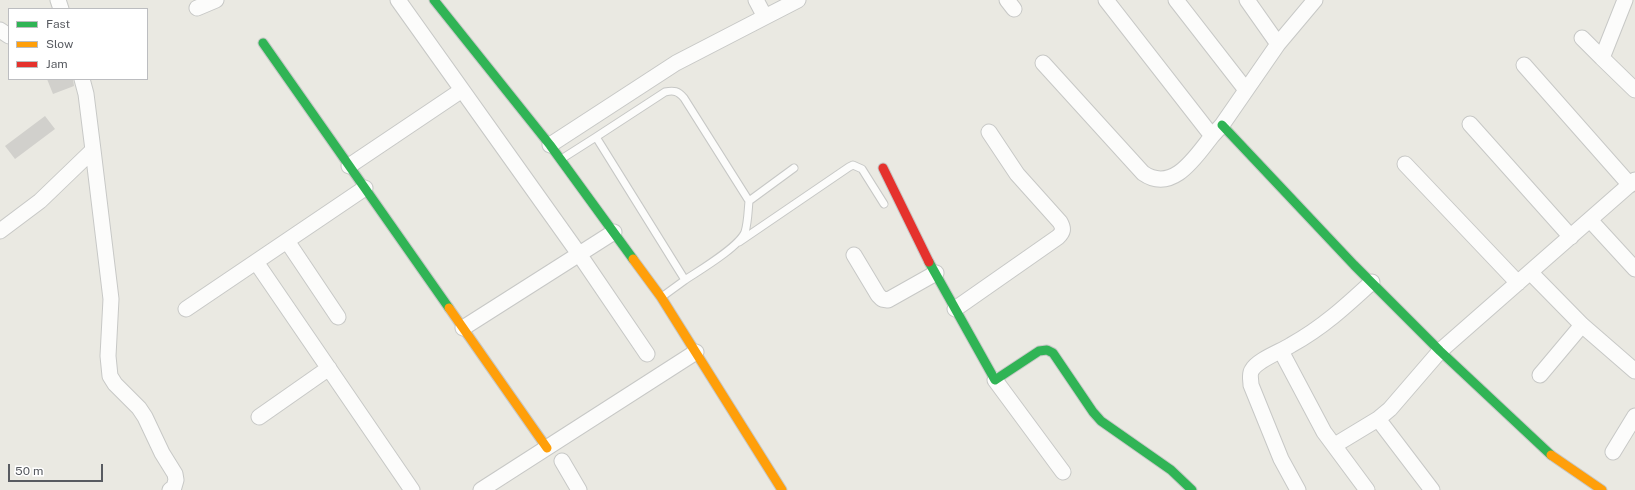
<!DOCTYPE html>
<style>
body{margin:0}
#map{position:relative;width:1635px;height:490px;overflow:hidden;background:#eae9e2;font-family:"Public Sans",sans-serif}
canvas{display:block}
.legend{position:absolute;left:8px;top:8px;width:140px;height:72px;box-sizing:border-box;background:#fff;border:1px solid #bcbdc0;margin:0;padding:5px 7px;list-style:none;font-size:12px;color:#585b61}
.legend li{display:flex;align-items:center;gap:8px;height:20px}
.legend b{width:20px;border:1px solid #bcbdc0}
.scale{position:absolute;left:8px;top:464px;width:95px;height:18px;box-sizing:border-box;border:2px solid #585b61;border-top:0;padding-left:5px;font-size:12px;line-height:14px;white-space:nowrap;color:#585b61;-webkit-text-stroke:3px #fff;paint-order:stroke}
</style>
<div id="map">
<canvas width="1635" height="490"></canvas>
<ul class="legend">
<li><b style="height:5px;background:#30b455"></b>Fast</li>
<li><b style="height:5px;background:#ff9f0a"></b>Slow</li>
<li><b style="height:5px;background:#e5322d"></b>Jam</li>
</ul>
<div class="scale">50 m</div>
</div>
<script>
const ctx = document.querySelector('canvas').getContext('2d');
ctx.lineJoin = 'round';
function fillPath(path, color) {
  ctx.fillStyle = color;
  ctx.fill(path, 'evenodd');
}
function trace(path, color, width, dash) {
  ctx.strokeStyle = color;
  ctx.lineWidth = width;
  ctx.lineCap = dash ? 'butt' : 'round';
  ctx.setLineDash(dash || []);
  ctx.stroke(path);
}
fillPath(new Path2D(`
 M47,79H73L74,86L53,94Z
 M45,116L55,129L15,159L5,146Z`), '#d1d0cc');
const lane = new Path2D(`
 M596,137L665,92C674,90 678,91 684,98L749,201
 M563,158L596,137L685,280L663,296
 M739,242L849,167L853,165L862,169L884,204
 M685,280C700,270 739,247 745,232C748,222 748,211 749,201L794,168`);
const street = new Path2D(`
 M58,0L61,9
 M398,0L579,254L647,354
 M1007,0L1014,9
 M1106,0L1212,136L1222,125L1278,44L1315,0
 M1176,0L1246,90
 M1247,0L1278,44
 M1625,0L1602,58L1635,90
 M197,8L216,0
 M765,17L798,0
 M0,30L9,36
 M1582,38L1602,58
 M1043,63L1143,173C1173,194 1196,156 1212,136
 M1524,65L1630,185
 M82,79L86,94L93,150L111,299L108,356L110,376L115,384L139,408L145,417L162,453L175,474L176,480L174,487L170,490
 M1470,124L1571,237
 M550,145L676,63L765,17L756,0
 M1405,164L1518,283
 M349,166L462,90
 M1590,220L1635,269
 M0,231L40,201L93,150
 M287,241L338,317
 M854,255L878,295L882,299L888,300L936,273
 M256,262L412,490
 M1530,272L1582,325L1635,371
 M186,309L365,188
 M955,309L1058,237C1063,232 1064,229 1060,222L1017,174L989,132
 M463,328L614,232
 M1281,351L1324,432L1367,490
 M1540,375L1582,325
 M995,380L1063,472
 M259,417L329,368
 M1378,419L1432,490
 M1335,445L1378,419L1390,409L1440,351L1635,180
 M1613,452L1635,416
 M562,461L579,490
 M481,490L696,352
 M1298,490L1281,459L1251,385C1251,380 1249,374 1252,370C1257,360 1282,351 1291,345C1322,328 1346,306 1372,282`);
const fast = new Path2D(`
 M434,0L550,145L633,259
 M263,43L449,308
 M1222,125L1354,265L1440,351L1551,455
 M929,262L995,380L1039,351L1047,350L1053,353L1093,412L1101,421L1171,470L1192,490`);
const slow = new Path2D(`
 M633,259L661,297L782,490
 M449,308L547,448
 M1551,455L1602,490`);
const jam = new Path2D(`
 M883,168L929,262`);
trace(lane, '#c7c8c6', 9);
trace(street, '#c7c8c6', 17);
trace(fast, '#c7c8c7', 11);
trace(slow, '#c7c8c7', 11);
trace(jam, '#c7c8c7', 11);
trace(lane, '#fcfcfb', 7);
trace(street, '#fcfcfb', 15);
trace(fast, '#30b455', 9);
trace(slow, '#ff9f0a', 9);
trace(jam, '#e5322d', 9);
</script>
